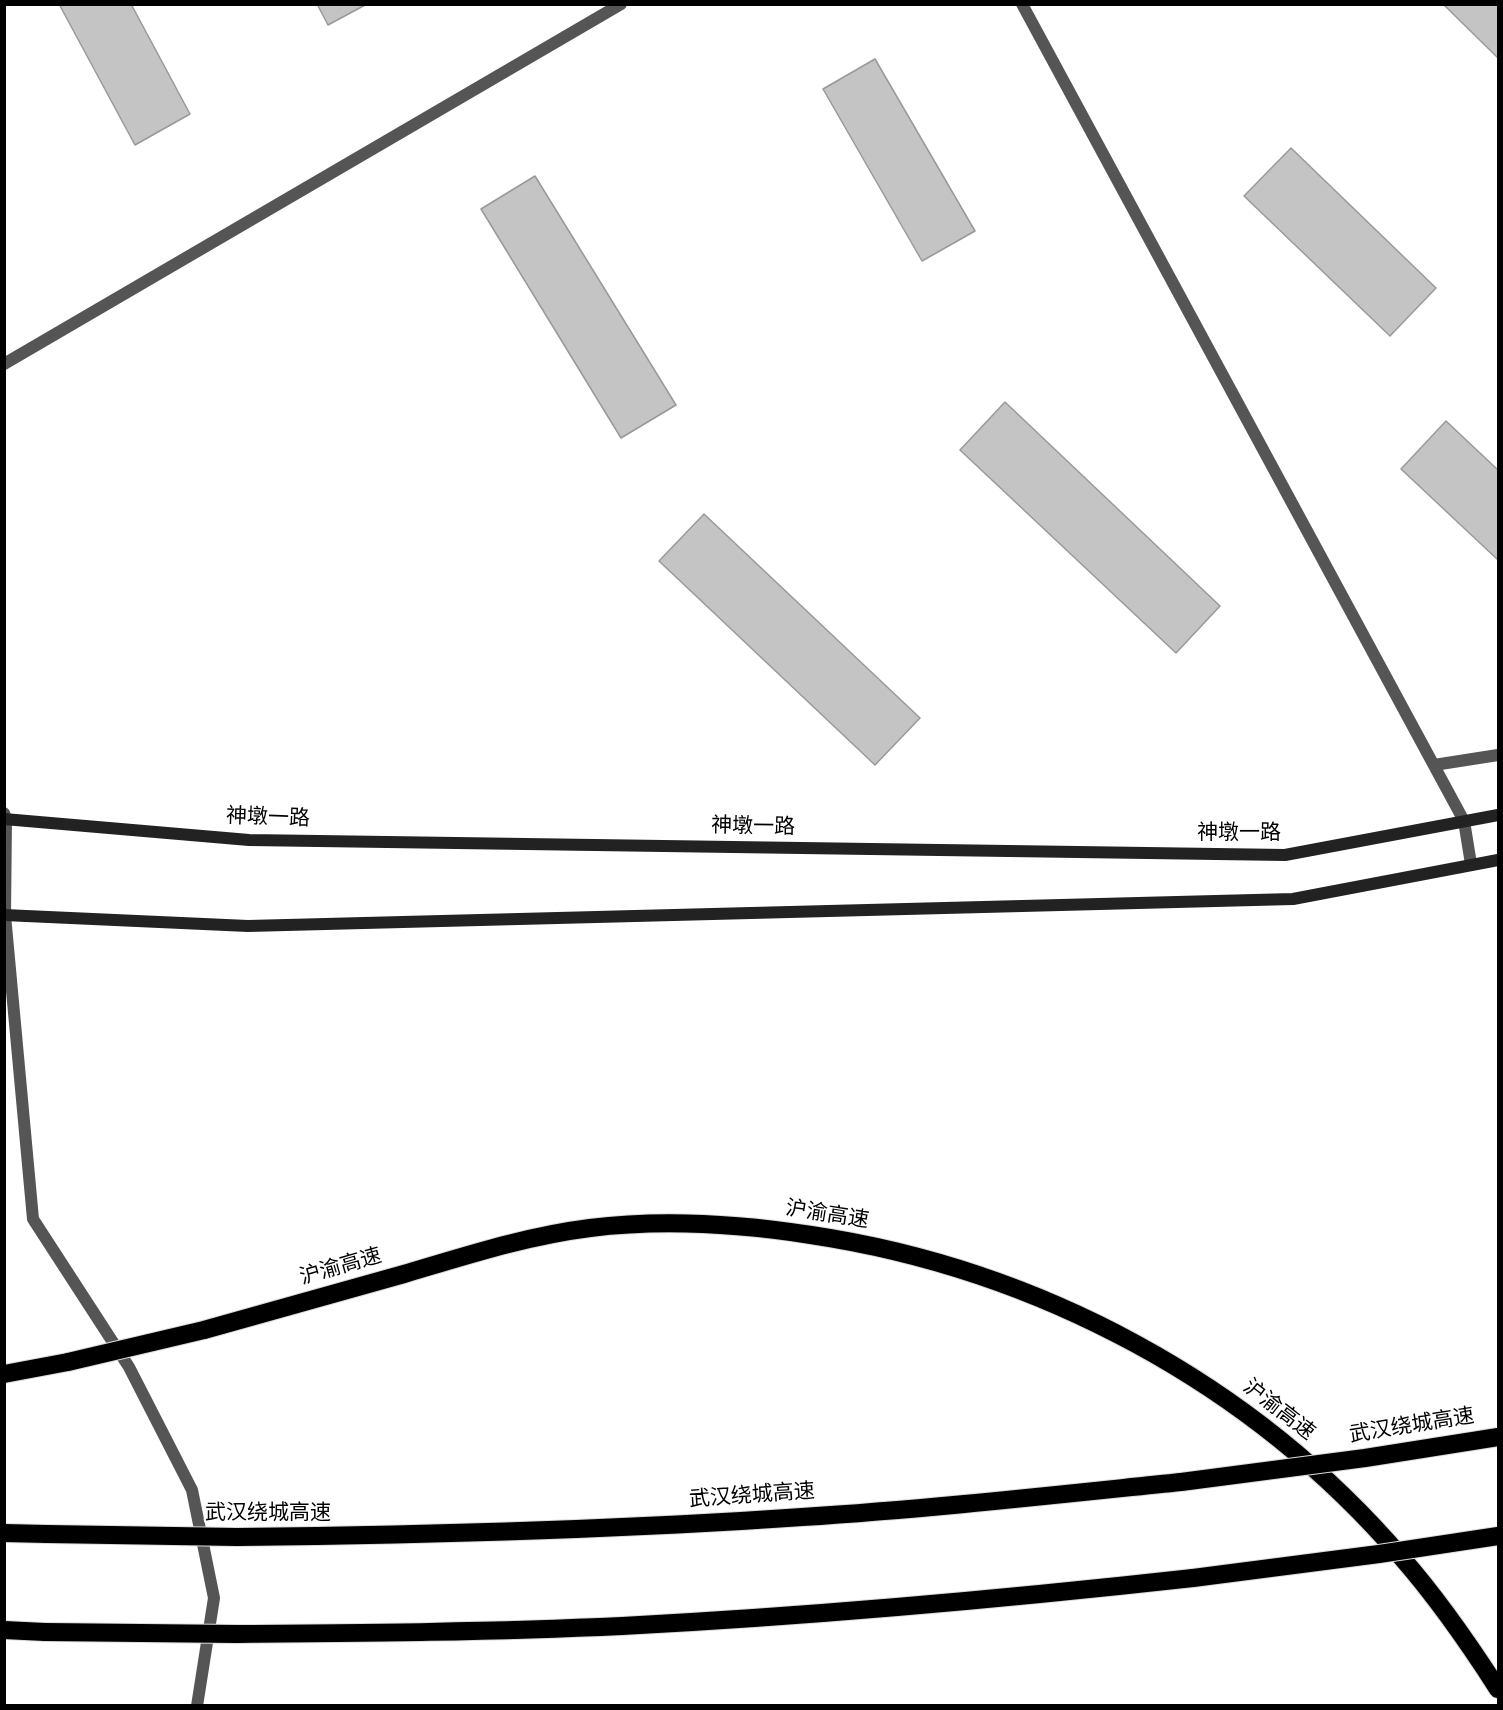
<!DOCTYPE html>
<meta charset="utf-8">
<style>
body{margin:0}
#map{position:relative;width:1503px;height:1710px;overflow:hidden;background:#fff;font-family:"Source Sans 3",sans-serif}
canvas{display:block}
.frame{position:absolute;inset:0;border:6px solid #000;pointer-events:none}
</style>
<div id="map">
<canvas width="1503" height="1710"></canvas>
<div class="frame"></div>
</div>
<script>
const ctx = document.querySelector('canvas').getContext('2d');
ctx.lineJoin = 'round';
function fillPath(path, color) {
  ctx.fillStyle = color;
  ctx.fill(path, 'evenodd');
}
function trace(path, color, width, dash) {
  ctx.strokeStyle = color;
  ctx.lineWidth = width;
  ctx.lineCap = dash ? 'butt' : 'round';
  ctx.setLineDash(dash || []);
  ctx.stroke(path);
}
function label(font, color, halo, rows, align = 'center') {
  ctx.font = font + ' "Source Sans 3","Noto Sans SC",sans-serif';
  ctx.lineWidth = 4.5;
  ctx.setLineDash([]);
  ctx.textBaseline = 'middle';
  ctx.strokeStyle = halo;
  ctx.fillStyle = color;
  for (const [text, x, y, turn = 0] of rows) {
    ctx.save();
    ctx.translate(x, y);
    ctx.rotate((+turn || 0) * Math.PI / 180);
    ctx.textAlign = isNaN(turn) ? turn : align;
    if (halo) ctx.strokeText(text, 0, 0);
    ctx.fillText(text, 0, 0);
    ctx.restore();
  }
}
const building = new Path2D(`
 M59,4H131L190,114L135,145Z
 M317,4H367L328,25Z
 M1443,4H1498V58Z
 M875,59L975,231L922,261L823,89Z
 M1291,148L1436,288L1390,336L1244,196Z
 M535,176L676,405L621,438L481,209Z
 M1005,402L1220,606L1176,653L960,450Z
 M1446,421L1498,470V560L1401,469Z
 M704,514L920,718L875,765L659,561Z`);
fillPath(building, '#c4c4c4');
trace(building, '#999', 1.5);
const motorway = new Path2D(`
 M204,1330C270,1311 337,1293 404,1274C465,1256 526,1236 590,1228C662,1219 740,1224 811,1235C1038,1269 1252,1383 1402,1558C1438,1599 1469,1644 1498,1689
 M4,1374L68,1362
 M4,1533L47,1534
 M237,1537C425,1535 614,1530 802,1517C928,1509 1054,1495 1181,1482
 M4,1630L45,1632
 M237,1634C365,1633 493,1632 622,1626C813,1616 1003,1599 1193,1578`);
trace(motorway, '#dbdbdb', 20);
trace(new Path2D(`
 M4,364L621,4
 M5,915L33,1219L129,1367L192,1490L214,1598L197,1706`), '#555', 12);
trace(new Path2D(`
 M1022,4L1464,821L1471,864
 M1434,765L1498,755
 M4,813L6,819L5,915`), '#555', 12);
trace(new Path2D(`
 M4,819L249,840L1285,855L1498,815
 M4,915L248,926L1293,899L1498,860`), '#222', 12);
trace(motorway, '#000', 18);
const motorwayBridge = new Path2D(`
 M68,1362L204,1330
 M1181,1482L1365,1458L1498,1437
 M47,1534L237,1537
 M1193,1578L1379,1554L1498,1536
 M45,1632L237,1634`);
trace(motorwayBridge, '#dbdbdb', 20, []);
trace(motorwayBridge, '#000', 18);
label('21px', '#000', '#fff', [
 ["神墩一路",268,819,2],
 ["神墩一路",753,828,1],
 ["神墩一路",1239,834],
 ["沪渝高速",827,1216,9],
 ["沪渝高速",341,1268,-16],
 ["沪渝高速",1278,1411,38],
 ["武汉绕城高速",1412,1427,-9],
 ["武汉绕城高速",752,1497,-4],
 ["武汉绕城高速",268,1514]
]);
</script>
